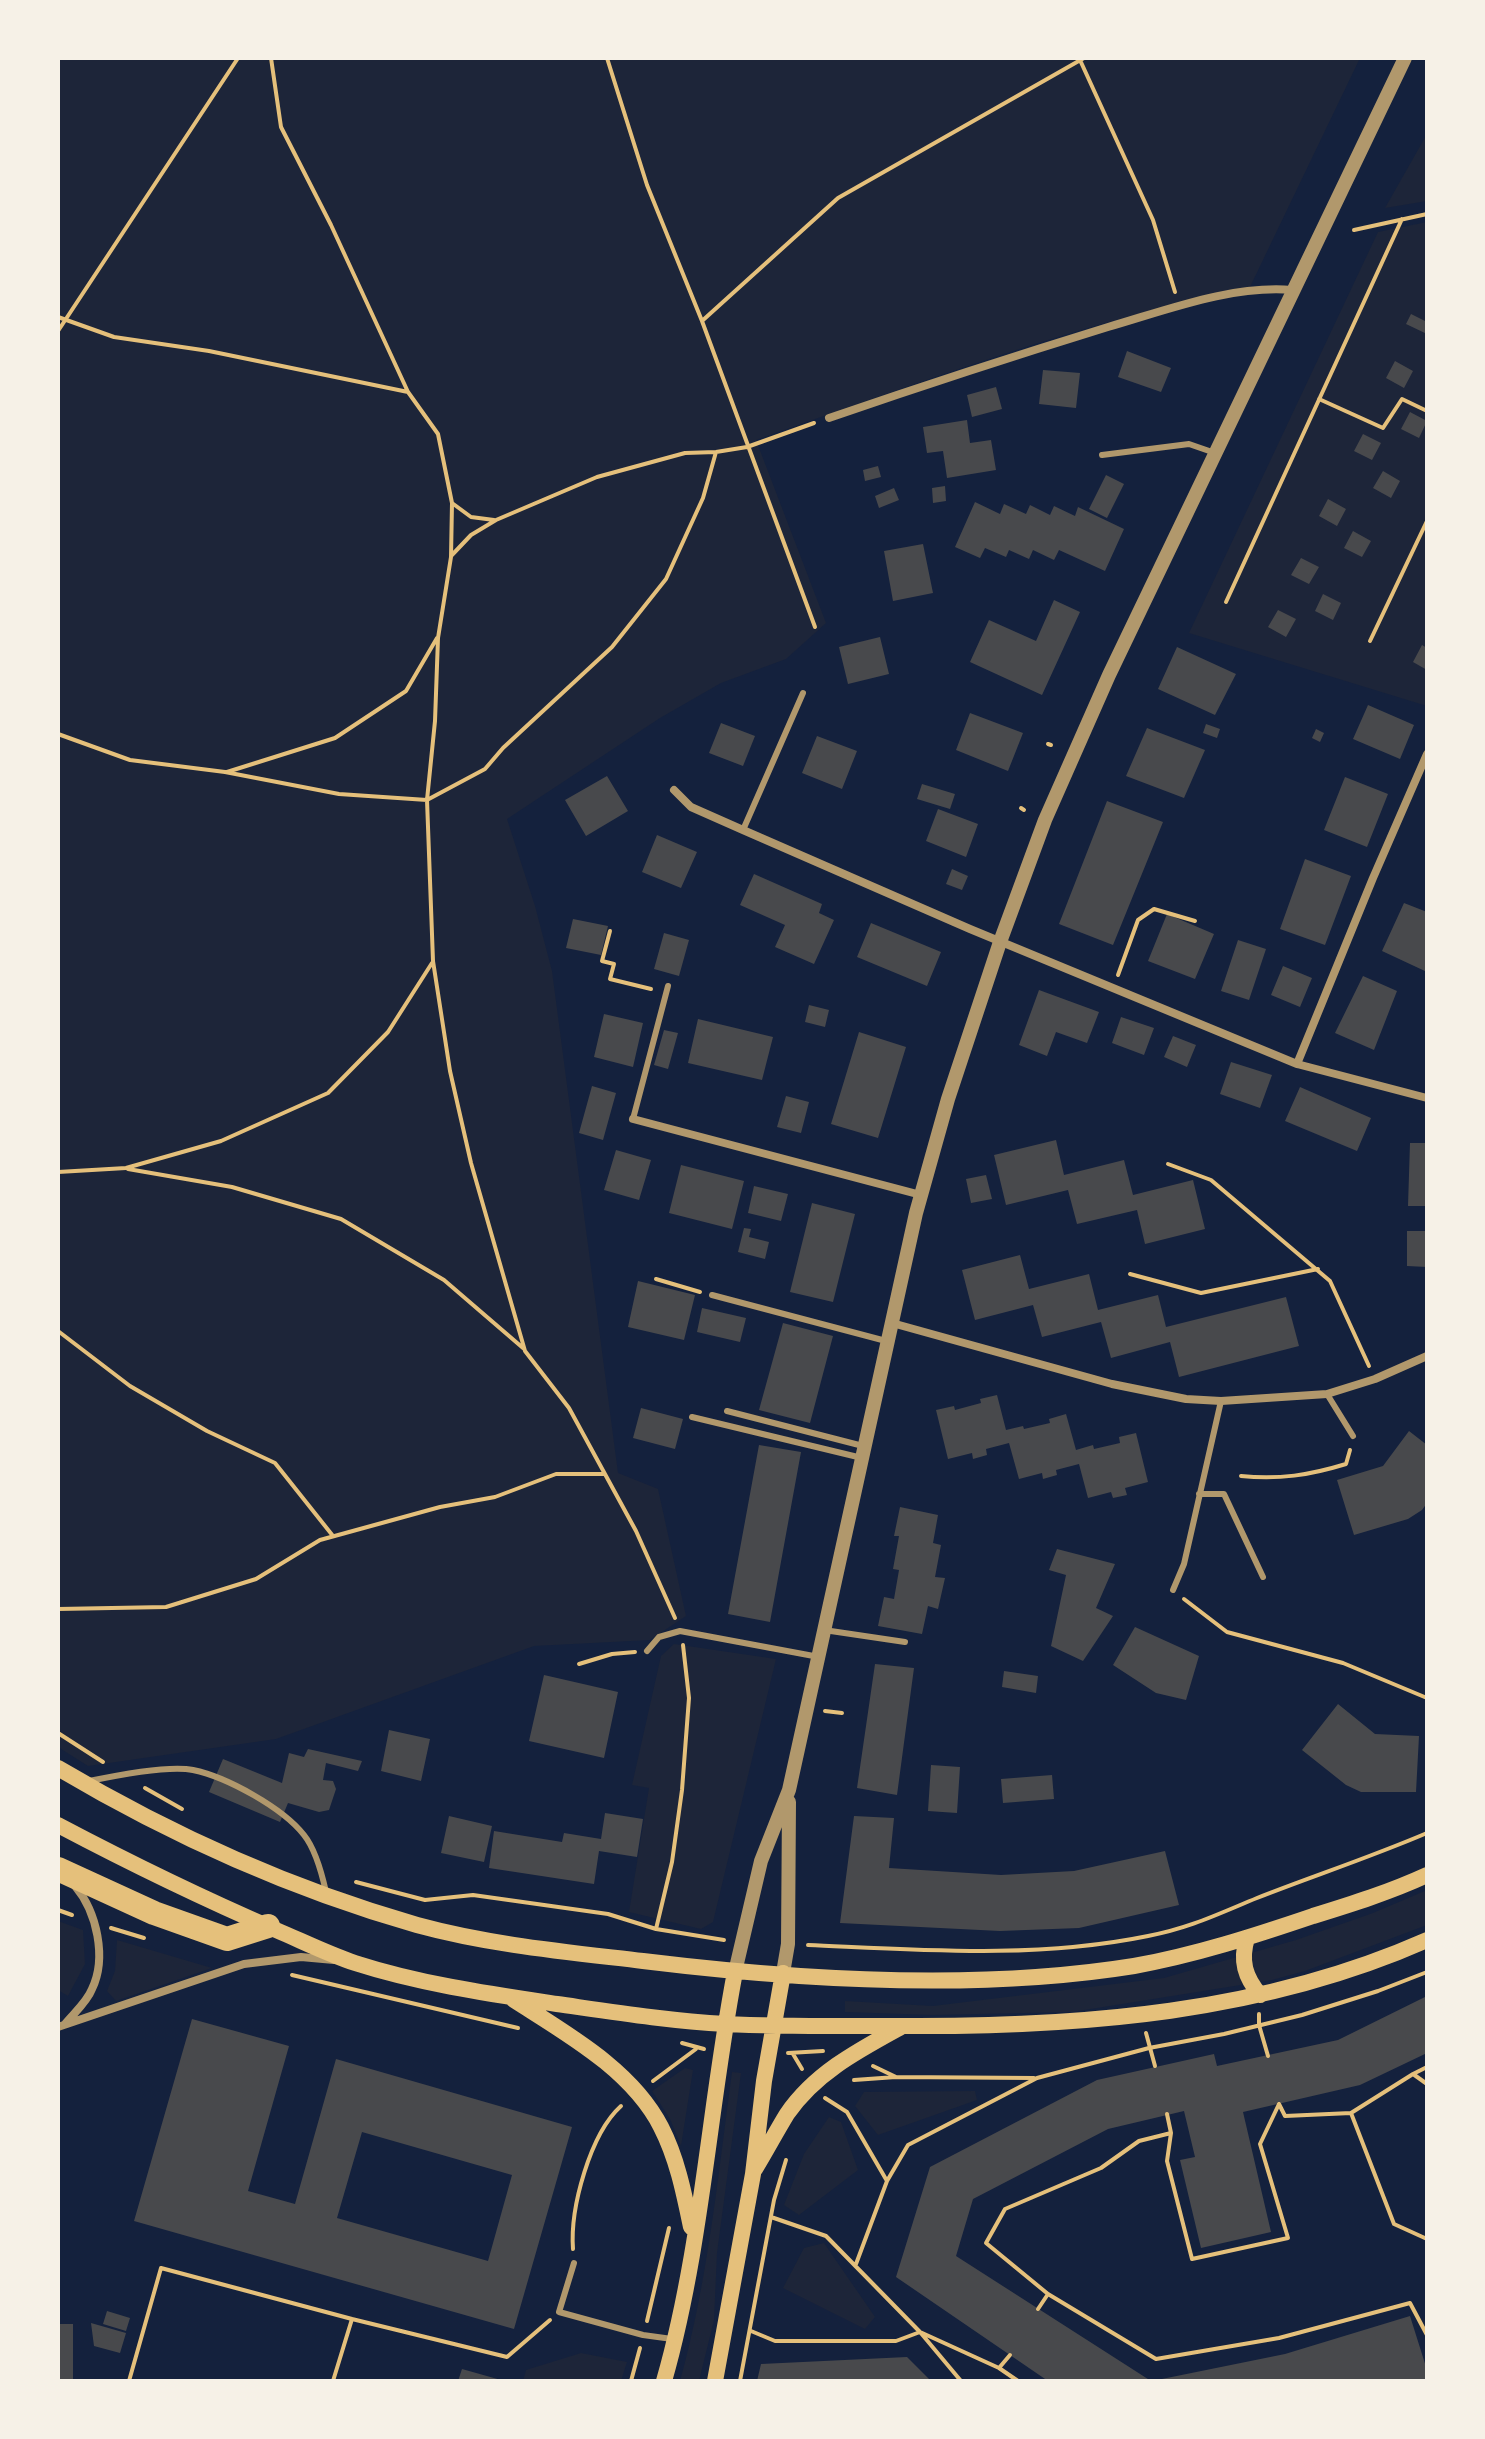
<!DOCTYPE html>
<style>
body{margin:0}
#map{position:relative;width:1485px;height:2439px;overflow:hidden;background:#14213d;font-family:Signika,sans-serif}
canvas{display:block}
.frame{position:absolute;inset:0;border:60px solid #f6f1e7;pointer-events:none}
</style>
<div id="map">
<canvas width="1485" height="2439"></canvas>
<div class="frame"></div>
</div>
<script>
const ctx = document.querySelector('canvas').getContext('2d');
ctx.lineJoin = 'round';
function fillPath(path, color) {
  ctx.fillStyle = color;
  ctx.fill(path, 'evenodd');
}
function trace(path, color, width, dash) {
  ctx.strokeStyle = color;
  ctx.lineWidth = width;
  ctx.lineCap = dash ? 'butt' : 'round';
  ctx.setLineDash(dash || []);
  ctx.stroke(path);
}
fillPath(new Path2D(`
 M58,58H1360L1250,287C1081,322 918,383 756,440L826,623L786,659L721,683L660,718L507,819L535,906L552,971L618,1473L658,1489L686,1616L650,1640L534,1646L276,1739L88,1766L58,1747Z
 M1427,134V201L1385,208Z
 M1427,222V706L1189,633L1378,232Z
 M674,1644L776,1659L713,1922L701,1929L629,1912L649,1788L632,1785L661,1656Z
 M1427,1890V1925L1305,1971L1272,1980L1072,2012L932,2015L845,2012V2001L933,2006L1164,1978L1296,1940L1373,1913Z
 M58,1921L83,1930L85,1964L68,1996L58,1990Z
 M117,1940L212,1968L116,2001L107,1991L115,1971Z
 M685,2068L693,2070L681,2146L670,2119L652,2091Z
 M732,2072L741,2073L717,2253L714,2320L699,2381H680C708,2281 718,2175 732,2072Z
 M975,2091L977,2100L878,2135L855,2106L864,2092Z
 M829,2117L841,2122L858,2170L799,2215L784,2205L804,2154Z
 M824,2243L875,2317L865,2329L783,2288L804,2248Z
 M581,2353L627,2362L621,2381H523L526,2370Z`), '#1d2539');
fillPath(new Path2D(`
 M1411,314L1427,322V334L1406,324Z
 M1127,351L1171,368L1161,392L1118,377Z
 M1395,361L1413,371L1404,388L1386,378Z
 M1043,370L1080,373L1076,408L1039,404Z
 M996,387L1002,409L972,417L967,395Z
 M1410,412L1427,421L1419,438L1401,429Z
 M967,420L970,443L991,440L996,470L947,478L943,451L927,453L923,427Z
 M1363,434L1381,443L1372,460L1354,451Z
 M878,466L881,477L865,481L863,470Z
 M1383,471L1400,481L1391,498L1373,488Z
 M1106,475L1124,484L1107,518L1089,509Z
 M945,486L946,501L933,503L932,488Z
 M894,488L899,500L879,508L875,496Z
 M1328,499L1346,509L1337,526L1319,516Z
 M975,502L1000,514L1004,504L1026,514L1030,505L1050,515L1054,506L1075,516L1078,507L1124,529L1105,571L1059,550L1054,560L1033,550L1029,559L1009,550L1006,557L985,548L980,558L955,547Z
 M1353,531L1371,541L1362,557L1344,548Z
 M923,544L933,593L893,601L884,551Z
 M1301,558L1319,567L1309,584L1291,575Z
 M1323,594L1341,603L1333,620L1315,611Z
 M1054,600L1080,612L1042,695L970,662L989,620L1036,641Z
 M1278,610L1296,619L1286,637L1268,627Z
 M880,637L889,674L848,684L839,647Z
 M1422,645L1427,648V670L1413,662Z
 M1177,647L1236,674L1215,715L1158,689Z
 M1368,705L1414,725L1400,759L1353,739Z
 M970,713L1023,733L1008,771L956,750Z
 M721,723L755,736L743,766L709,753Z
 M1206,724L1220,729L1217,738L1203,733Z
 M1147,728L1205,750L1184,798L1126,776Z
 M1316,729L1324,733L1320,742L1312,738Z
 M817,736L857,751L842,789L802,773Z
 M607,776L628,811L586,836L565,800Z
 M1345,777L1388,794L1367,847L1324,830Z
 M922,784L955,794L950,809L917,799Z
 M1107,801L1163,822L1113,945L1059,924Z
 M938,809L978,824L966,857L926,841Z
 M657,835L697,852L681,888L642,872Z
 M1305,859L1351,876L1325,945L1280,929Z
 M952,869L968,876L962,890L946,884Z
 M754,874L822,904L819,913L834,920L814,964L775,947L785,925L740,905Z
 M1404,903L1427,912V972L1382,951Z
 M1167,914L1214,934L1195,979L1148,961Z
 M573,919L608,926L601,955L566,948Z
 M871,923L941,952L927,986L857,957Z
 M664,933L689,940L679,976L654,969Z
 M1238,940L1266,949L1249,1000L1221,991Z
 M1283,966L1312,978L1300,1007L1271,995Z
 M1363,976L1397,991L1374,1050L1335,1033Z
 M1039,990L1099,1012L1087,1043L1056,1032L1047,1056L1019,1045Z
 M809,1005L829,1010L825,1027L805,1022Z
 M604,1014L643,1023L633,1067L594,1057Z
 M1121,1017L1154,1028L1144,1055L1112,1043Z
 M698,1019L773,1037L762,1080L688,1063Z
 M664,1030L678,1033L668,1069L654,1065Z
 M859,1032L906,1047L878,1138L831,1124Z
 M1173,1036L1196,1045L1187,1067L1164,1057Z
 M1231,1062L1272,1075L1260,1108L1220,1094Z
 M592,1086L616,1093L603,1140L579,1133Z
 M1300,1087L1371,1118L1357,1151L1285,1121Z
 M786,1096L809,1102L801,1133L777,1127Z
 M1056,1140L1064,1175L1124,1160L1133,1195L1193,1180L1205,1229L1145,1244L1137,1210L1077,1224L1068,1190L1006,1205L994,1155Z
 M1410,1143H1427V1206H1408Z
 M616,1150L651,1160L639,1200L604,1190Z
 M681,1165L744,1181L732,1229L669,1213Z
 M986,1175L992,1199L971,1203L966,1179Z
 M754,1186L788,1194L781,1221L748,1213Z
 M812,1203L855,1214L833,1302L790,1292Z
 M744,1228L751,1229L749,1237L769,1242L765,1259L738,1252Z
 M1407,1231H1427V1267L1407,1266Z
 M1020,1255L1029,1289L1089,1274L1098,1310L1158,1295L1166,1327L1286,1297L1299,1346L1179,1377L1170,1342L1111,1358L1101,1322L1042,1337L1033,1305L975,1320L962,1270Z
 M638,1281L695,1295L684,1340L628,1327Z
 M702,1308L746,1318L740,1342L697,1332Z
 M783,1323L833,1336L810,1423L759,1410Z
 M997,1395L1006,1430L1023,1426L1024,1429L1050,1423L1049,1419L1066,1414L1076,1450L1093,1445L1094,1449L1120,1443L1119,1437L1136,1433L1148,1482L1125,1488L1127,1495L1113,1498L1111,1492L1088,1498L1079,1464L1056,1470L1057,1475L1043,1479L1042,1473L1019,1479L1009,1443L986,1449L987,1455L973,1459L972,1453L948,1459L936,1410L954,1406L955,1410L981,1403L980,1399Z
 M641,1408L683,1419L675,1449L633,1438Z
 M1409,1431L1427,1445V1503L1422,1510L1408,1519L1354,1535L1337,1480L1383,1466Z
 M759,1445L801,1452L770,1622L728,1614Z
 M900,1507L938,1515L933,1543L941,1545L935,1577L945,1578L938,1609L928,1606L922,1634L878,1626L884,1597L894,1599L899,1570L893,1569L899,1536H894Z
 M1057,1549L1115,1564L1096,1608L1113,1616L1083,1661L1051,1646L1066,1575L1049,1570Z
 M1135,1627L1199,1656L1186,1700L1156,1693L1113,1665Z
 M875,1664L914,1668L897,1795L857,1788Z
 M1004,1671L1038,1676L1036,1693L1002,1687Z
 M544,1675L618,1692L604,1758L529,1741Z
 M1338,1704L1375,1734L1419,1736L1416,1792H1361L1346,1785L1302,1750Z
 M389,1730L430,1739L421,1781L381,1771Z
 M308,1749L362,1761L358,1771L326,1763L323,1780L333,1781L336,1789L329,1810L319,1812L288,1803L280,1822L209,1792L223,1759L282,1783L289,1753L304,1757Z
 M931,1765L960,1767L957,1813L928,1811Z
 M1052,1775L1054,1799L1003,1803L1001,1779Z
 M605,1813L643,1819L637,1857L599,1851L594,1884L489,1868L494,1831L562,1842L564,1833L601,1839Z
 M449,1816L492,1826L484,1862L441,1853Z
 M854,1816L894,1818L889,1868L1001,1875L1074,1871L1165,1851L1179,1905L1079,1928L1000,1931L840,1923Z
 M1427,1996V2053L1360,2085L1243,2112L1271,2232L1201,2248L1180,2160L1195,2157L1184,2111L1108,2129L973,2199L956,2256L1151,2381H1048L896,2277L930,2167L1097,2080L1214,2054L1217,2066L1338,2040Z
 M192,2019L289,2046L248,2191L295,2204L336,2059L572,2127L514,2329L134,2221ZM362,2132L512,2175L488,2261L337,2218Z
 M107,2311L130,2318L126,2331L103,2324Z
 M1410,2316L1427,2370V2380L1424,2381H1152L1285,2354Z
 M91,2323L126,2333L120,2353L94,2346Z
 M58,2324H73V2381H58Z
 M907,2357L931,2381H757L761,2364Z
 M462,2369L501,2380V2381H458Z`), '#48494c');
trace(new Path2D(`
 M271,58L281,127L331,225L408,392L438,434L452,503L451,557L438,638L435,721L427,800L433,961L450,1071L471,1163L525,1351L569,1408L636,1531L675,1618
 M607,58L647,185L702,321L815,627
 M1080,60L1153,220L1175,292
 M1354,230L1427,214
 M58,317L114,337L209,351L408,392
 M702,321L838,198L1084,58
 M58,331L238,58
 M1319,399L1383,428L1402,399L1427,411
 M452,503L471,517L494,520
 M452,555L471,535L496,520L597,477L685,453L716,452L747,447L814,423
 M1226,602L1402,219
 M1370,641L1427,521
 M58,734L130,760L225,772L339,794L427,800L485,769L503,748L612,647L666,579L703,498L716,452
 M1048,744L1051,745
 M227,772L335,738L406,691L437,638
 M1021,808L1024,810
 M610,931L602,961L614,964L610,979L651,989
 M1118,975L1138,920L1154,909L1195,921
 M1168,1164L1211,1180L1330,1281L1369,1366
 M128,1169L232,1187L341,1219L444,1280L523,1348
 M58,1172L126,1168L221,1141L328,1093L388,1032L432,963
 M1130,1274L1201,1293L1318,1269
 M656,1279L700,1292
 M58,1331L130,1386L207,1431L275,1463L333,1536
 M1241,1476C1279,1480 1310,1475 1346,1464L1350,1450
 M1184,1599L1227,1632L1343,1663L1427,1698
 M58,1609L166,1607L256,1579L320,1540L440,1507L495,1497L556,1474H603
 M579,1664L612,1654L635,1652
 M825,1711L842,1713
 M58,1733L103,1762
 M145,1788L182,1809
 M356,1882L425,1900L473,1895L608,1914L656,1929L724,1940
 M58,1910L72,1915
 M111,1928L144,1938
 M656,1929L672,1862L682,1790L689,1698L683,1645
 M808,1945C922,1950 1036,1959 1148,1936C1190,1928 1218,1914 1257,1898C1313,1876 1371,1857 1427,1833
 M292,1975L518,2028
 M1259,2014V2025L1268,2056
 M1146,2033L1155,2066
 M682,2043L704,2049
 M788,2053L823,2051
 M793,2054L802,2069
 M873,2066L896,2077
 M1413,2074L1427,2067
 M854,2080L896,2077L1034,2078
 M653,2081L696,2049
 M825,2098L847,2112L887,2181L856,2264
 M1279,2104L1285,2116L1351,2113L1394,2224L1427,2239
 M1351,2113L1413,2074L1427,2084
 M1167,2114L1171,2133L1167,2161L1192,2259L1288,2238L1260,2144L1279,2104
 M1171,2133L1139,2141L1101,2168L1005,2209L986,2243L1048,2294L1156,2359L1279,2338L1410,2303L1427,2335
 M887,2181L908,2145L1037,2078L1149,2048L1224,2034L1302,2015L1378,1991L1427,1972
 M771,2217L826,2236L920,2332L999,2368L1018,2381
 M573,2249C570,2208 590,2134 621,2106
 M1038,2309L1048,2294
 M647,2321L669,2228
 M751,2331L775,2341H896L920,2332L961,2381
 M999,2368L1010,2355
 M129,2381L161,2268L352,2319
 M333,2381L352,2319L507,2357L550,2320
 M631,2381L640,2348
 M740,2381L774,2200L786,2160`), '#e5c07b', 4);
trace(new Path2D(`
 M1102,455L1189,444L1215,453
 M743,830L803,693
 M633,1119L668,986
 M712,1295L886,1341
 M1327,1394L1353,1436
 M727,1411L863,1446
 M692,1417L862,1458
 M1199,1494H1224L1263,1577
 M1173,1590L1184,1564L1221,1401
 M824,1630L905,1642
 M647,1651L659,1637L680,1631L819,1657
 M89,1781C113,1776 170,1765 193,1770C227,1777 283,1808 304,1835C316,1850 322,1874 326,1892
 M574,2263L559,2312L643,2335L672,2339`), '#b1986c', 6);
trace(new Path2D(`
 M829,418C922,386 1014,356 1108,327C1167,310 1231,285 1292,290
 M674,790L691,807L743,830L970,929L1297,1064L1427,1098
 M1297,1064L1373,878L1427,754
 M633,1119L921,1195
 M892,1323L1112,1384L1186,1399L1221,1401L1327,1394L1375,1379L1427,1356
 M65,2024C74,2013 87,2002 92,1989C107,1958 97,1912 75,1886
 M58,2027L244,1964L301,1957L334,1960`), '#b1986c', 8);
trace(new Path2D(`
 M735,1972L761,1861L789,1790L916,1213L948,1099L1000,942L1045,820L1109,675L1405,58
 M783,1973L788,1944L789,1802`), '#b1986c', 14);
trace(new Path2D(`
 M58,1768C171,1835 291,1889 417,1925C490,1945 567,1952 643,1961C798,1980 979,1991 1134,1966C1195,1955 1254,1936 1313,1916C1352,1904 1390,1892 1427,1875
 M58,1825C130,1863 202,1898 276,1930C302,1941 328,1954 355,1963C420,1984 490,1994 557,2004C613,2012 670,2021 726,2024C786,2027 845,2026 904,2026C1082,2027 1262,2013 1427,1940
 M1247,1938C1240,1961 1245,1977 1260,1995
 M514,2000C567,2034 632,2070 661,2127C677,2158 684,2193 691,2227
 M755,2169C766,2151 776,2132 787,2114C815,2073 859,2050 901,2027
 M664,2381C702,2248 709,2107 735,1972
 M715,2381L753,2174L764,2081L783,1973`), '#e5c07b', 16);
trace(new Path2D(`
 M58,1869L154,1913L227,1939L268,1926`), '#e5c07b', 24);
</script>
